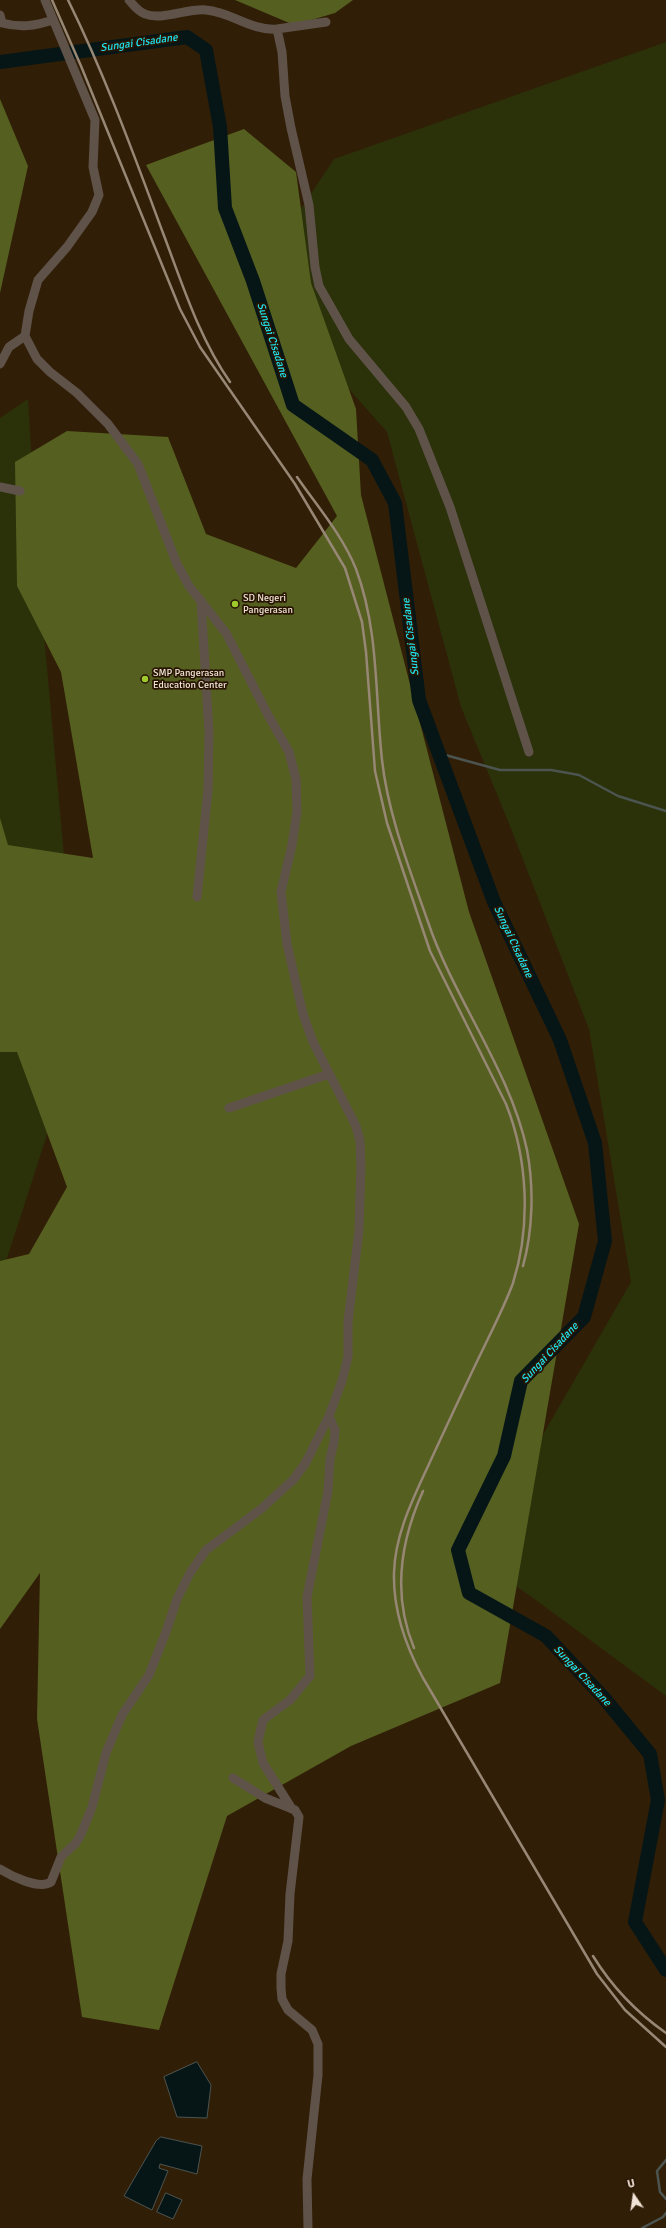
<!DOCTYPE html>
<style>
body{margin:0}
#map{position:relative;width:666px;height:2228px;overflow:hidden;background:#311e07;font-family:Signika,sans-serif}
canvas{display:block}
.north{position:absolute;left:614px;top:2176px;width:40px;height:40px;-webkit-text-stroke:3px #271501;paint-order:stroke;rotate:347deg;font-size:11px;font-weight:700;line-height:16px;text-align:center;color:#f1e3d6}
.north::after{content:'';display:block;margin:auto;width:14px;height:18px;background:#f1e3d6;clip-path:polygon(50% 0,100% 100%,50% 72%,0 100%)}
</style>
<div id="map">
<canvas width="666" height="2228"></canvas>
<div class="north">U</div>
</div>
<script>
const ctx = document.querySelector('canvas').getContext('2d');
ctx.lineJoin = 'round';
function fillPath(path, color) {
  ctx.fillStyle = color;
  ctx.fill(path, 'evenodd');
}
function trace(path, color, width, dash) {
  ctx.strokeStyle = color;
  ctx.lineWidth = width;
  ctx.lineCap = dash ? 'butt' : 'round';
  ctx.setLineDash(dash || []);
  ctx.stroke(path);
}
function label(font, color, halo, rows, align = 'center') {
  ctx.font = font + ' Signika,sans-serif';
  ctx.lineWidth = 3.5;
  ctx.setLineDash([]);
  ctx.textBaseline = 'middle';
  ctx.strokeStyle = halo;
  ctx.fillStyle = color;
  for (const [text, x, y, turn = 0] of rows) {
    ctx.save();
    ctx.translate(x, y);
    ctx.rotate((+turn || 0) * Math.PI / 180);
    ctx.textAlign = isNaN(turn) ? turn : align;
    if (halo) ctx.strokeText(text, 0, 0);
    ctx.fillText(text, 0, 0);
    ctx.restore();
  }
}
fillPath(new Path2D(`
 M666,42V1696L533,1598L494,1571L507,1497L631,1282L589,1029L508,821L461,707L387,432L316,352L286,231L334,159Z
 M28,399L40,590L80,1033L0,1280V418Z`), '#2b3109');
fillPath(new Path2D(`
 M235,0H353L335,13L294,25Z
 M0,99L28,166L0,293Z
 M244,129L296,172L311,283L356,409L361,495L469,912L579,1224L500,1683L351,1746L227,1816L159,2030L82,2017L37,1719L40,1573L0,1629V1261L29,1254L67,1187L17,1052H0V818L8,845L93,858L61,672L17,586L15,462L67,431L168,437L206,534L296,568L337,516L146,165Z`), '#555f20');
const water = new Path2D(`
 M197,2062L211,2085L207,2118L177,2117L164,2077Z
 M161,2137L202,2146L197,2174L160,2164L159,2168L168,2171L152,2210L124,2196L156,2141Z
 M166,2193L182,2200L173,2219L157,2212Z`);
fillPath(water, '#061617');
trace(water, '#4c5450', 1);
trace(new Path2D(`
 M438,753L500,770H551L579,775L618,796L666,811
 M666,2160L657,2171L660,2192L666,2199
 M642,2228L663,2217L666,2213`), '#4c5450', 2.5);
trace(new Path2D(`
 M0,62L187,37L206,50L220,127L225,208L253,281L293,405L372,460L395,503L419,700L494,902L560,1040L595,1143L605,1241L584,1317L521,1381L504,1456L458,1550L469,1593L546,1636L604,1698L650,1754L658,1800L635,1922L666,1970`), '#061617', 14);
trace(new Path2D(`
 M129,0C133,5 139,12 145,14C161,21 188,8 206,10C232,12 250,31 277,29L282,52L285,96L291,128L309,205L315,267L319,286L349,339L406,407L419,429L450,507L529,752
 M0,15L2,23C21,28 34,26 53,20
 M277,29L326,22
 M0,364L9,347L25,336
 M0,487L20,491
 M197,897L208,790L209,732L201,600
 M229,1108L329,1074
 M233,1778L265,1798L295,1810L299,1817L290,1894L288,1941L281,1974V1988L282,1999L288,2010L312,2030L318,2044V2075L307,2179L308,2228
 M292,1809L263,1763L258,1742L263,1720L290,1700L310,1676L307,1597L328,1491L330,1459L334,1442L335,1430L329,1416
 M0,1869C11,1876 39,1890 51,1882L61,1857L76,1843L81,1834L92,1807L106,1753L122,1715L149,1675L166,1632L177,1599L190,1573L206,1550L261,1509L293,1480L305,1464L329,1416L342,1381L348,1357V1322L359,1230L361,1166L360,1141L356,1126L313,1042L303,1014L287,944L281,892L292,845L297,812L296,779L289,752L268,715L226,633L189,586L177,564L138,464L108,424L77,393L50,372L37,359L25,336L29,311L38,280L67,247L92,212L99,195L93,167L95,120L45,0`), '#5e5249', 9);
trace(new Path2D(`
 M52,0L81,66L180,309L200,347L295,484L345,568L362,622L366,652L375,771L387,823L430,951L506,1104C528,1159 531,1226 513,1283C505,1305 494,1326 484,1347C465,1386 447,1425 429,1464C413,1499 395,1534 394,1573C393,1611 405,1645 423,1678L597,1974L625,2010L666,2047
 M68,0C105,75 134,155 163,233C182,283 199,338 230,382
 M297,477C317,506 343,536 356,569C379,630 375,697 382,760C388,815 410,870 428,922C454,999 510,1070 527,1150C534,1187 533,1230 523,1266
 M414,1648C392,1595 400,1542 423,1491
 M593,1956C612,1987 636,2012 666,2033`), '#978775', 2.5);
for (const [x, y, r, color] of [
 [235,604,4,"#9eca2e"],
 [145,679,4,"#9eca2e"]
]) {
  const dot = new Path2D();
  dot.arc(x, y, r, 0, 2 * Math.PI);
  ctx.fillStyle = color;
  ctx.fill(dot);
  trace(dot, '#271501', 1.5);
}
label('10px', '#f1e3d6', '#271501', [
 ["SD Negeri",243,598],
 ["Pangerasan",243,610],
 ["SMP Pangerasan",153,673],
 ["Education Center",153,685]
], 'left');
label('italic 11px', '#1fe4f0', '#271501', [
 ["Sungai Cisadane",139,43,-8],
 ["Sungai Cisadane",272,340,72],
 ["Sungai Cisadane",411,637,-97],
 ["Sungai Cisadane",513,942,65],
 ["Sungai Cisadane",550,1353,-47],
 ["Sungai Cisadane",582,1676,47]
]);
</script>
